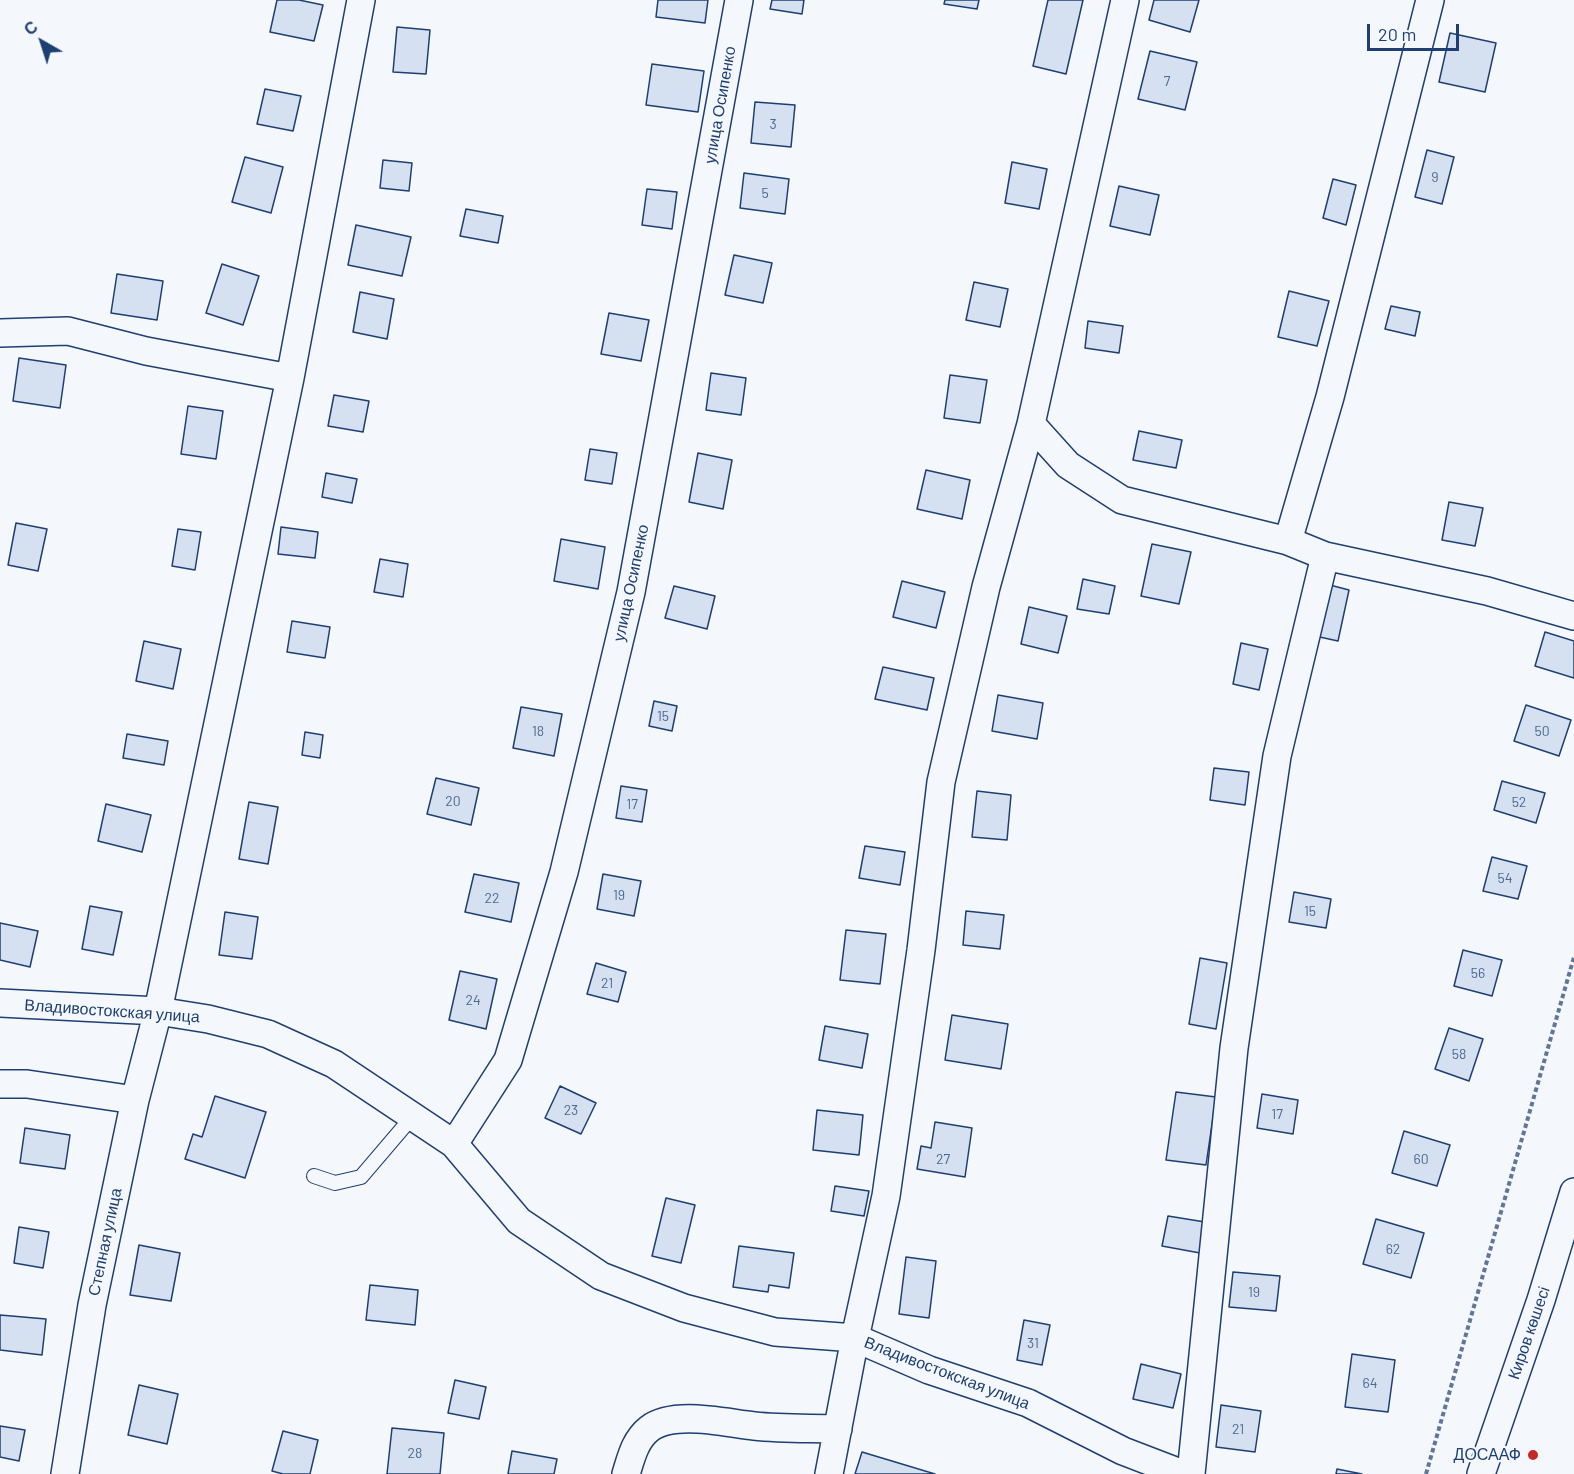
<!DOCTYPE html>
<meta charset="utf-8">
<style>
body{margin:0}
#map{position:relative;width:1574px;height:1474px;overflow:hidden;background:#f4f7fb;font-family:Barlow,sans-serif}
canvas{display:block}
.north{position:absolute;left:12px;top:12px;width:60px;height:60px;-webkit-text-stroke:4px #f4f7fb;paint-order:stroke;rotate:321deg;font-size:16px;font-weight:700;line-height:24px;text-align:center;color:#1d3f73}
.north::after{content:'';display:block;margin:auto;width:21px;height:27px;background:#1d3f73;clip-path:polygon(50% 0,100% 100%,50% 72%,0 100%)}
.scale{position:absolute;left:1367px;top:24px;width:92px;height:27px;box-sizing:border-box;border:3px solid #1d3f73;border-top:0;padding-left:8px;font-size:18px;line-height:21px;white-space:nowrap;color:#1d3f73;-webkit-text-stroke:4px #f4f7fb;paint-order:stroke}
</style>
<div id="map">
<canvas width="1574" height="1474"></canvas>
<div class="north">С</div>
<div class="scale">20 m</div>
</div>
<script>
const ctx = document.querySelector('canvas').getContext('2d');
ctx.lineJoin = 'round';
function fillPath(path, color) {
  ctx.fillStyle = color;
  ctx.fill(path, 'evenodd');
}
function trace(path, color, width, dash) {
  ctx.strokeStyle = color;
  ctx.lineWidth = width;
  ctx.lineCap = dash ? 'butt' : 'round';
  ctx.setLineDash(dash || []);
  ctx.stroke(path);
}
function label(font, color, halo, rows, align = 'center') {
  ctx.font = font + ' Barlow,sans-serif';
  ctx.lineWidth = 4.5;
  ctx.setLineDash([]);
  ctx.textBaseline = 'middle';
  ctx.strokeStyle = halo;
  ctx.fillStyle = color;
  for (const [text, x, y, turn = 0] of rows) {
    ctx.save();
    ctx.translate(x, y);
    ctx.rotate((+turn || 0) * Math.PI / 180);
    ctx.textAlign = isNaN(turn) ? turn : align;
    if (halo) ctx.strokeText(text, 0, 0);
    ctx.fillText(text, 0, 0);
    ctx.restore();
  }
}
const building = new Path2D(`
 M277,0H299L323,5L314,41L270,32Z
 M658,0H708L705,23L656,17Z
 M772,0H804L802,14L770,9Z
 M945,0H979L977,9L944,4Z
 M1048,0H1083L1066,74L1033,66Z
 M1154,0H1199L1190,32L1149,20Z
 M397,27L430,30L426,74L393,72Z
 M1450,33L1496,43L1485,92L1439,82Z
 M1150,51L1197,62L1185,110L1138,99Z
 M652,64L704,71L698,112L646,105Z
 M265,89L301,96L293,131L257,124Z
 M755,102L795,105L791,147L751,143Z
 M1427,150L1454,157L1442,204L1415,197Z
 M245,157L283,167L271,213L232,202Z
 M383,160L412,163L409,191L380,188Z
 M1012,162L1047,169L1039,209L1005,203Z
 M744,173L789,179L785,214L740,208Z
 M1333,179L1356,185L1346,225L1323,218Z
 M1119,186L1159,195L1150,235L1110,226Z
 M647,189L677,192L672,229L642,225Z
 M466,209L503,216L498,243L460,236Z
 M356,225L411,237L402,276L348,265Z
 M734,255L772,263L763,303L725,295Z
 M222,264L259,276L243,325L206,313Z
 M117,274L163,281L157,320L111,313Z
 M974,282L1008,289L1000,327L966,320Z
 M1289,291L1329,301L1317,346L1278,337Z
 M360,292L394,299L387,339L353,332Z
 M1391,306L1420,312L1415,336L1385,329Z
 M609,313L649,320L641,361L601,354Z
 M1088,321L1123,326L1119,353L1085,348Z
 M19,358L66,365L60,408L13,401Z
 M711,373L746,378L741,415L706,410Z
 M950,375L987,380L980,423L944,418Z
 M334,395L369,401L363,432L328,426Z
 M188,406L223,411L216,459L181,454Z
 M1139,431L1182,440L1176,468L1133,460Z
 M590,449L617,453L612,484L585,480Z
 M698,453L732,460L723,509L689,502Z
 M926,470L970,480L962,519L917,509Z
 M326,473L357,479L352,503L322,497Z
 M1449,502L1483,508L1475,546L1442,540Z
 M16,523L47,529L38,571L8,565Z
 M281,527L318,532L315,558L278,554Z
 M178,529L201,532L195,570L172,566Z
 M561,539L605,547L598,589L554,581Z
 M1152,544L1191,552L1179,604L1141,596Z
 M380,559L408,564L403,597L374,592Z
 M1083,579L1115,586L1109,614L1077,609Z
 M902,581L945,592L936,628L893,617Z
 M1326,584L1349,590L1338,641L1315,636Z
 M674,586L715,596L707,629L665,618Z
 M1029,607L1067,616L1058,653L1021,644Z
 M292,621L330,627L325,658L287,652Z
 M1545,632L1574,641V678L1535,666Z
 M144,641L181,649L173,689L136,681Z
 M1241,643L1268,649L1259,690L1233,684Z
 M883,667L934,678L927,710L875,699Z
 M998,695L1043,703L1037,739L992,731Z
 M654,701L677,706L672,731L649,726Z
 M1526,705L1571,720L1559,756L1514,741Z
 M521,707L562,714L554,756L513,748Z
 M305,732L323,735L320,758L302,755Z
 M127,734L168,741L164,765L123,758Z
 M1214,768L1249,772L1245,805L1210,800Z
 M436,778L479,788L471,825L427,814Z
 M1502,781L1545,793L1536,823L1494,810Z
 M621,786L647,790L642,822L616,818Z
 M977,791L1011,795L1007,840L972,837Z
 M249,802L278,807L268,864L239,859Z
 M106,804L151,815L142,852L98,841Z
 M865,846L905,852L900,885L859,878Z
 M1492,857L1527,866L1518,899L1483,891Z
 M474,874L519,883L511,922L465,912Z
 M603,874L641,881L634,916L597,909Z
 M1294,892L1331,899L1326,928L1289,922Z
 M90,906L122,912L113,955L82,949Z
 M966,911L1004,915L1000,949L963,945Z
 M225,912L258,917L252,959L219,955Z
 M0,923L38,931L30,967L0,960Z
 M846,930L886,934L880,984L840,980Z
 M1463,950L1502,960L1492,996L1454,986Z
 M1200,958L1227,963L1216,1029L1189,1024Z
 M596,963L626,972L618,1002L587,994Z
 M460,971L497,979L486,1029L449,1020Z
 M952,1015L1008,1024L1001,1069L945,1060Z
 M825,1026L868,1034L862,1068L819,1060Z
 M1449,1028L1483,1039L1469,1081L1435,1069Z
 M560,1086L596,1103L581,1134L545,1118Z
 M1176,1092L1216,1097L1206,1165L1166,1160Z
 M1262,1094L1298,1100L1293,1134L1257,1128Z
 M215,1096L266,1112L245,1178L185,1159L193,1134L202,1137Z
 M817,1110L863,1115L859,1155L813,1150Z
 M935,1122L972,1128L965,1177L917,1169L921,1146L931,1148Z
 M25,1128L70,1135L65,1169L20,1163Z
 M1404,1131L1450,1145L1437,1186L1392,1173Z
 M835,1186L869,1191L864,1216L831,1211Z
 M666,1198L695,1205L681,1263L652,1256Z
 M1168,1216L1205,1222L1200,1253L1162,1246Z
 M1376,1219L1424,1233L1411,1278L1363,1264Z
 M19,1227L49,1232L43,1268L14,1263Z
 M139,1245L180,1253L171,1301L130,1295Z
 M739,1246L794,1253L789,1288L769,1285L768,1292L733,1287Z
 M906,1257L936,1261L929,1318L899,1314Z
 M1233,1272L1280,1276L1276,1311L1229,1307Z
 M370,1285L418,1290L415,1325L366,1320Z
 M0,1315L46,1319L42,1355L0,1350Z
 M1024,1320L1050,1325L1042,1365L1017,1360Z
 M1352,1354L1395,1360L1388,1412L1345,1407Z
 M1141,1364L1181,1374L1173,1408L1133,1399Z
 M455,1380L486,1387L479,1419L448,1413Z
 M139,1385L178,1394L167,1444L128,1435Z
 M1221,1405L1261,1411L1255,1452L1216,1447Z
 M0,1426L25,1430L19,1461L0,1457Z
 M392,1428L444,1433L440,1474H387Z
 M283,1431L318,1440L310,1474H283L272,1471Z
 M512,1451L557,1459L554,1474H508Z
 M862,1452L935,1474H855Z
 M1337,1469L1362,1474H1336Z`);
fillPath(building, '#d5e0f0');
trace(building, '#1d3f73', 1.5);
const lane = new Path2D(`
 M314,1176L335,1183L361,1177L413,1116`);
const street = new Path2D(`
 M0,333L68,331L146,351L290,378
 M1031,424L1068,465L1122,500L1288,541L1325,556L1487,591L1574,616
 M1288,541L1330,397L1430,0
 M0,1003L158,1011L208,1019L268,1034L334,1064L454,1144L519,1221L601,1276L684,1308L775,1332L855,1338L929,1370L1028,1403L1123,1451L1183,1474
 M0,1084H27L135,1100
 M454,1144L508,1060L564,872L631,592L739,0
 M65,1474L92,1305L135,1100L158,1011L290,378L361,0
 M626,1474C631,1458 635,1440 649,1429C674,1410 725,1423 754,1426C782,1429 810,1428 838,1429
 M829,1474L855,1338L886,1196L921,950L941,782L986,587L1031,424L1125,0
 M1191,1474L1234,1048L1277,756L1325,556
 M1481,1474L1541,1300L1574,1192`);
trace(lane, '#1d3f73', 16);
trace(street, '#1d3f73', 30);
trace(new Path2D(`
 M1426,1474L1574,957`), '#5e769c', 4, [4.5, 3]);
trace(lane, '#f4f7fb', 14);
trace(street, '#f4f7fb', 27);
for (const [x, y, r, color] of [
 [1533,1455,6,"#c62828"]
]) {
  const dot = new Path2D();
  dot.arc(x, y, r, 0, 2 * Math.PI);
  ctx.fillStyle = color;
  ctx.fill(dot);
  trace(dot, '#f4f7fb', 2);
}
label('14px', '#4b6792', null, [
 ["7",1167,81],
 ["3",773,124],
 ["9",1435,177],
 ["5",765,193],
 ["15",663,716],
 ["18",538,731],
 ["50",1542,731],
 ["20",453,801],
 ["52",1519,802],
 ["17",632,804],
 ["54",1505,878],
 ["19",619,895],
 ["22",492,898],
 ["15",1310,911],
 ["56",1478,973],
 ["21",607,983],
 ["24",473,1000],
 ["58",1459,1054],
 ["23",571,1110],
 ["17",1277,1114],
 ["27",943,1159],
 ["60",1421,1159],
 ["62",1393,1249],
 ["19",1254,1292],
 ["31",1033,1343],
 ["64",1370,1383],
 ["21",1238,1429],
 ["28",415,1453]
]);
label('16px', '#1d3f73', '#f4f7fb', [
 ["улица Осипенко",720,105,-80],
 ["улица Осипенко",631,583,-78],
 ["Владивостокская улица",112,1011,4],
 ["Степная улица",105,1242,-78],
 ["Киров көшесі",1529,1333,-71],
 ["Владивостокская улица",947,1373,21]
]);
label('16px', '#1d3f73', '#f4f7fb', [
 ["ДОСААФ",1521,1455]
], 'right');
</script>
